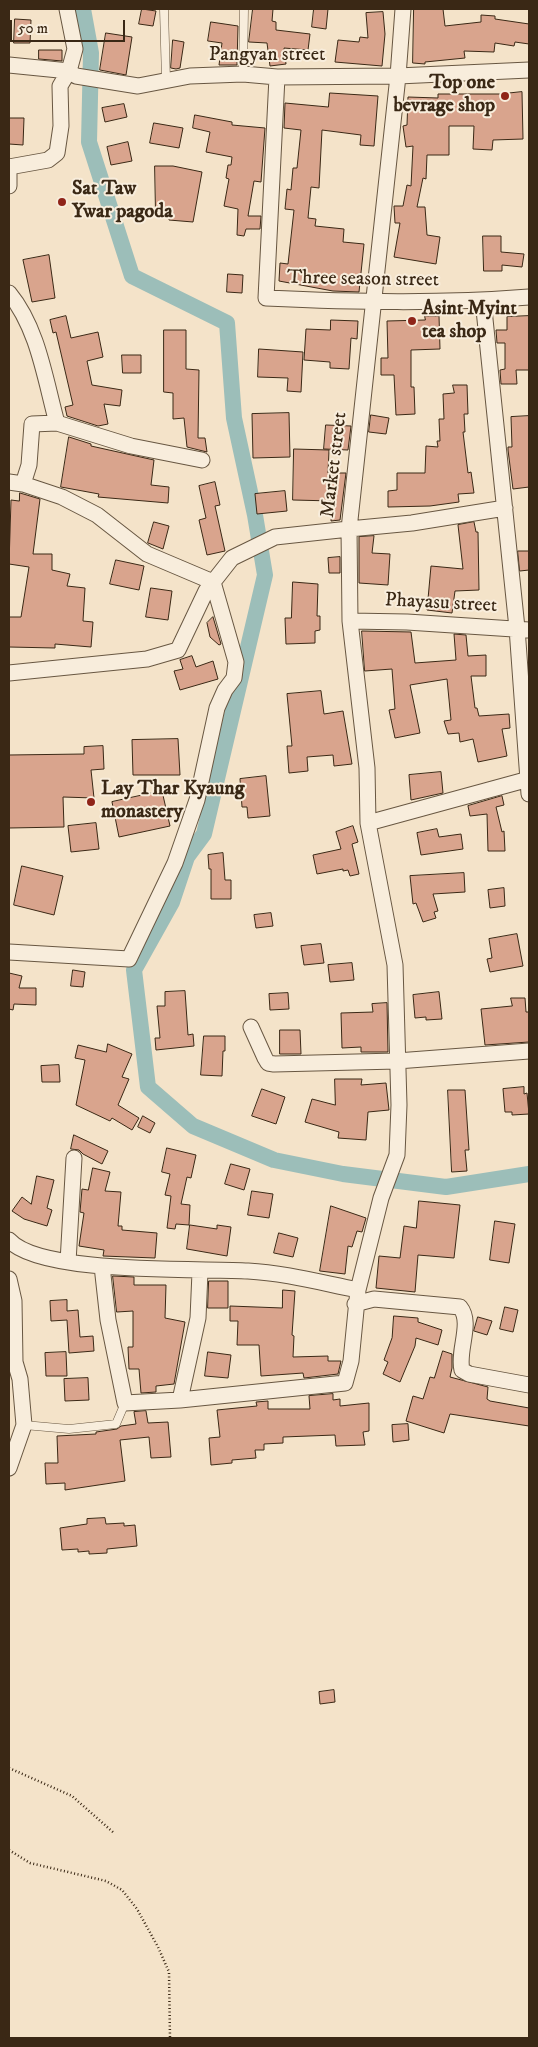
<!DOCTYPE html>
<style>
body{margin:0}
#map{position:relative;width:538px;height:2047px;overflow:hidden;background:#f4e3c9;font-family:"IM FELL DW Pica",serif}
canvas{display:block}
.frame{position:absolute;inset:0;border:10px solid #3a2815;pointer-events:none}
.scale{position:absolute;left:10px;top:20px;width:115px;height:22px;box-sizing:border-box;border:2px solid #3a2815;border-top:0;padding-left:6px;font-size:15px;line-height:18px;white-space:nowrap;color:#3a2815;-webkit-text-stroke:4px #f8eddc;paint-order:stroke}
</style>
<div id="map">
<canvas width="538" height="2047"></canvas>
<div class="frame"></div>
<div class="scale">50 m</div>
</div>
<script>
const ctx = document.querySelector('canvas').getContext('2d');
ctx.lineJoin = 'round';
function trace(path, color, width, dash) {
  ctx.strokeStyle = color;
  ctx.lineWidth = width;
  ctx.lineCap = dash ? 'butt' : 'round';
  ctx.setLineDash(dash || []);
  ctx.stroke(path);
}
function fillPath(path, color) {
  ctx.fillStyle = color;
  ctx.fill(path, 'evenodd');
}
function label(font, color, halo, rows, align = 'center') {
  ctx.font = font + ' "IM FELL DW Pica",serif';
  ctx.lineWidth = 4;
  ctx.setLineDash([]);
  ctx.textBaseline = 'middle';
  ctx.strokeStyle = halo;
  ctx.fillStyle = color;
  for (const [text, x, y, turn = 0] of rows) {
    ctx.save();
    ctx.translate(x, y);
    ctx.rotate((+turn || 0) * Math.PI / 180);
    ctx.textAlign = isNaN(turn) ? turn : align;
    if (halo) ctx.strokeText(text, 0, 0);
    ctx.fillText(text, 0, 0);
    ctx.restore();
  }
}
trace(new Path2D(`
 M83,9L91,53L89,142L132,276L227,323L234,418L255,515L265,575L204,834L187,857L172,902L134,970L148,1087L193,1126L274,1160L343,1174L446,1187L529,1174`), '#9cbeb9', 16);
const building = new Path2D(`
 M142,9L156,11L153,26L139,24Z
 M253,9H273L272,21L276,22V30L310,34L308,50L284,48L286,64L270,66L267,43L249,42Z
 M314,9H328L326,29L312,27Z
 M414,9H443L445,26L481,22V15L495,16V19L529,24V44L515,42L514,46L495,43L494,52L464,51L465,58L425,62V64L413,63Z
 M383,12L385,34L382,66L335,62L338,40L359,42L360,37L368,38L366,13Z
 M15,19L31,20L30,43H14Z
 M211,22L238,26L237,65H219L222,43L208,41Z
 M106,33L132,37L126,75L100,70Z
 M173,40L184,42L180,68L176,69L171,68Z
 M39,50H62V61L39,59Z
 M522,92L523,139L493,140L492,150L473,149L474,126H449V155H427L426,179L423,178L417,207H425L427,235L440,237L436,264L394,257L400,223H395L394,206H403L407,185L411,186L413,146L406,147L403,126L407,125L408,97L438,98V94H499Z
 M330,93L378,96L374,146L360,145L361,135L322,130L319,188L311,187L308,218L316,219L315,226L344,229L343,242L364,244L359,292L333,291L279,281L280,263L288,264L294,210L285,209L287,189L291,190L293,168H297L301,130L284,128L285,103L328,107Z
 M124,104L127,117L105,122L102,108Z
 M195,115L232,122V125L265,128L261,182L254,181L248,216H261L260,229H246L244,236L237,235L238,209L224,206L229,179L226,178L228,165H231L232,157L206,152L210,132L193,128Z
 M9,118H24L23,145L9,144Z
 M154,123L183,128L179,148L150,143Z
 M128,142L132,161L111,165L107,147Z
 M155,166H173L202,172L193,222L169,220L170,214L156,217Z
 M483,236H501V252L524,254L522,267L502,265V271H484Z
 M49,255L55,298L32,302L23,260Z
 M228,274L243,275L242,293L227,292Z
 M66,316L71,338L98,332L103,357L87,361L92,385L122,390L120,406L104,404L108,424L98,426L67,416L65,407L73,405L56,332L53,333L50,320Z
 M425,316H439L440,349L411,350V387H414L415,414L396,415L394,375H381V358H388L387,321L425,320Z
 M529,316V370H516L517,384H501L500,370L505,369V343H497L496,330H507V317Z
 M331,320L358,321L357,339L351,338L349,369L330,368V362L304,360L306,329L330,330Z
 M164,330H186V369L199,370L198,438H205L207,452L187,447L184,418L173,419V393L164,392Z
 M259,349L303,352L301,392L287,391L288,378L258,377Z
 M122,355H141V373H123Z
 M453,385H467L468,414H464L465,432H463L468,473L471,472L474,493L458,494L459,502L430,506L388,507V491L397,490V473H425L426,446L438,447L437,441H440L439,419H444L443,394L454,393Z
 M289,413L290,457L253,458L252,414Z
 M371,415L389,418L386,434L369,432Z
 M529,416V487L513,489L508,450V447H512L511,417Z
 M326,425L351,426L348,450L324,449Z
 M69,437L91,444V446L154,460L151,485L169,487L168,503L98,497L99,494L61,487Z
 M294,449L329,450L328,473H346L340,520L331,521L333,501L293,500Z
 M215,482L220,505L215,506L225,551L207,555L199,520L206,518L199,486Z
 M285,491L287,511L257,514L255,494Z
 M20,493L40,499L33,554H52V570L70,574L67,586L85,588L83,621L93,622L91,647L55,644V648L9,647V617H21L29,567L9,564L11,500L19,501Z
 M154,522L169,526L163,549L148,543Z
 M474,522L476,532H478L479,590L455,591L452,613L427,610L431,566L463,569L458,525Z
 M374,536L372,553L390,554L388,585L359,583V537Z
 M518,551H529V570L520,571Z
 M340,557V573H329L328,558Z
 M116,560L144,566L139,590L110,584Z
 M293,582L318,584L317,616H320V630L315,631V643L286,644L285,618H291Z
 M151,588L172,591L168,620L146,617Z
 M213,617L221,644L219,645L210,637L207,623Z
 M362,631L411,632L415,663L456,660L454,634L466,635L468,656L486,655V676H471L475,708H477L479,716L509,714L510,728L502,729L507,756L478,762L473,739L460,742L459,733L448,734L444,721L451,720L447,679L410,685L420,733L395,738L389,710L395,709L392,669L365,671Z
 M192,656L196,667L213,661L218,679L180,690L174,671L183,669L180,660Z
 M321,691L324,714L343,711L352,764L334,766L333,755L307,757L308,771L289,773L287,746H292L287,694Z
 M178,739L180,775H133L132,740Z
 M103,746L104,769L91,770L94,798L63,797L64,827L9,828V755L84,754V747Z
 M441,772L443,793L411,800L409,775Z
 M266,776L270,816L248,818L247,807H242L240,779Z
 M162,791L170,826L119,837L112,802Z
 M502,796L504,805L496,807L502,832L504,831L505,851H488L487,814L470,816L468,806Z
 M96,823L99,849L71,852L68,826Z
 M353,826L358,842L352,844L359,874L350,876L348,870L343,871V869L317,874L313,855L341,849L336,832Z
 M437,829L439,837L461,834L463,849L421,855L417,833Z
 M223,853L225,880H231V899H211V869H209L208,855Z
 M22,866L63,876L54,915L14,905Z
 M464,873L465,892L433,894L438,911L434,912L436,918L423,922L416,903L413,904L410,876Z
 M504,888L505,906L490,908L488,890Z
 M271,913L273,926L256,928L254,915Z
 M517,934L523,966L490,972L487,959L492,958L489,939Z
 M321,944L324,963L304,965L301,946Z
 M352,963L354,980L330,982L328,965Z
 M73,970L85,972L83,987L71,986Z
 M9,973L22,976L19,988H36V1005L14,1004L13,1010L9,1009Z
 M185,991L188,1035L193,1034L194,1046L156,1050L155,1038H160L157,1006H165V992Z
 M439,992L442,1019L426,1020V1017L415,1018L413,995Z
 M288,993L289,1009L270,1010L269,994Z
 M511,998H525L526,1012H529V1042L485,1045L481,1009L512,1006Z
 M387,1003L388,1052H361V1047L342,1048L341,1013L373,1012L372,1004Z
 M280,1030H300L301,1054H280Z
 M204,1036H225V1051H223L222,1076L201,1075Z
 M108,1044L132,1054L122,1077L129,1079L118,1105L139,1118L132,1130L112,1118L110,1121L76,1105L85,1060L75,1058L78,1045L106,1052Z
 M59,1065L60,1082H42L41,1066Z
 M335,1079H362L361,1085L386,1083L389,1110L368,1112L366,1140L338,1138L339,1132L305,1122L312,1099L335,1105Z
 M524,1087V1094L527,1093L529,1114L512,1115V1112H505L503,1089Z
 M262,1089L285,1097L276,1124L252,1116Z
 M448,1090H465L469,1150H465L467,1171L452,1172Z
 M143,1116L155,1123L150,1133L138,1127Z
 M74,1135L108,1151L102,1164L83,1154L79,1150L71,1149Z
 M167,1148L196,1155L191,1178L187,1177L181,1204L190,1205L189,1225L176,1224L175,1229L167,1228L171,1196L165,1195L170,1174L162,1172Z
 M231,1164L250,1169L244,1190L225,1184Z
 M93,1168L110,1172L105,1191L121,1192L118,1226H122V1230L157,1233L155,1258L103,1256L104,1250L79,1246L84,1213L80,1212L82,1189L88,1190Z
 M37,1176L54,1180L47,1208L52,1210L47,1226L24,1219L12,1211L22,1197L31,1204Z
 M252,1191L273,1194L269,1218L248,1215Z
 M419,1201L460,1205L454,1258L418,1255L415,1292L376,1288L379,1256L400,1258L404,1226L416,1228Z
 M331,1206L366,1218L362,1232L357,1231L352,1247L348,1246L345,1274L320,1271Z
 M495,1221L515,1224L509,1263L490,1260Z
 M190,1225L217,1229V1225L231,1227L227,1256L187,1249Z
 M279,1233L298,1238L293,1257L274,1253Z
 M113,1276L134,1277V1285H166L165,1318L185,1322L174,1384L156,1386V1392L141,1393L139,1369H129L128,1347H133V1311L117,1312Z
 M209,1281H228V1308H208Z
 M283,1290L295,1291L292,1335L294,1336L293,1357L328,1356V1361H341L338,1374L304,1378L303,1373L261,1376L259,1345H237L238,1321H230V1306L282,1308Z
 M67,1300V1311L78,1310L80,1337L93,1336L94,1351L69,1353L67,1320L51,1321L50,1301Z
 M505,1307L518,1310L513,1332L500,1329Z
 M394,1316L418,1318V1322L442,1330L438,1345L416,1338L415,1346L400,1382L383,1374L388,1362L384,1360L392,1338Z
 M478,1317L492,1321L487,1335L474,1331Z
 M443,1351L452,1354V1368L450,1377L488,1387L487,1399L490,1401L529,1408V1426L450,1414L444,1433L406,1421L413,1396L423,1399L430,1377L434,1378Z
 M66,1352L67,1376H46L45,1353Z
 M208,1352L231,1355L228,1378L205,1376Z
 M88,1378L89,1400L65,1401L64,1379Z
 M333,1394V1400L340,1399V1406L369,1403V1431L363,1432L365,1445L336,1446L335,1435L283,1437V1443L264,1444V1450H255L256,1458L232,1460V1463L211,1465L209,1438L220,1437L217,1410L257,1406L256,1402L268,1401V1409H310L309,1396Z
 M146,1411L148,1423L168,1422L171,1457L151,1458L149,1437L120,1440L125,1481L65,1490V1483L46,1484L45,1463H58L57,1436L96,1434V1432L117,1429L121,1426L136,1424L134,1412Z
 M408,1424L409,1440L393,1442L392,1425Z
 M105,1518L106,1524L124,1523V1526L135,1525L137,1546L107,1549V1553L89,1554V1551L78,1552V1549L62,1550L60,1528L87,1524V1519Z
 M334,1690L335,1702L320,1704L319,1692Z`);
fillPath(building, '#d9a48d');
trace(building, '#3a2815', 1);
const lane = new Path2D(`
 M164,9L166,80
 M243,74L244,9
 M24,1425L69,1429L116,1424L125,1403`);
const street = new Path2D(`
 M9,65L69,71L76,76L138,86L190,76L243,74L277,77L398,76L529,70
 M277,77L266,298C354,302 441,304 529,297
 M9,186V167L48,160L57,153L61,126L60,86L69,71L75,49L67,9
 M9,293C38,328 45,379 57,423L32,424L29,465L23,484
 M483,300L517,628L529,794
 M57,423L131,446L202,460
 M9,482L23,484L62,497L97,515L147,554L213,582L236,662L234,678L225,690L217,708L197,800L175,863L129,959L9,952
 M350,621L407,622L529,630
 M9,673L147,659L178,650L206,591L232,558L275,537L349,529L398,76L403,9
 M368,823L529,779
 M251,1027L265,1058L268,1063L274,1064L397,1061L529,1051
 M9,1240C40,1275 200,1268 248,1271C285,1273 322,1283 358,1290
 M68,1262L74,1158
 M102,1266L108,1320L125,1403L180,1400L345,1383L351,1361L358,1290L381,1198L397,1155L399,1105L395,965L368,823L367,768L350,621L349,529L412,523L505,508
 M9,1279L14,1301L15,1362L20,1379L24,1425L9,1468
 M355,1304L374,1299L460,1307C473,1323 457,1351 462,1370L469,1374L529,1385
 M180,1400L198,1318L200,1272`);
trace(lane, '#685742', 9);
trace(street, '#685742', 17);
trace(new Path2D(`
 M9,1768L72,1796L114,1833
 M9,1850L30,1863L106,1881L122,1890L137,1909L158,1947L169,1972L170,2038`), '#3a2815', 2.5, [1, 2.5]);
trace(lane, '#f8eddc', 8);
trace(street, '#f8eddc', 15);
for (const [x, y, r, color] of [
 [505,96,5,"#8f2418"],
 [62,202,5,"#8f2418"],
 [412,321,5,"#8f2418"],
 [91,802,5,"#8f2418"]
]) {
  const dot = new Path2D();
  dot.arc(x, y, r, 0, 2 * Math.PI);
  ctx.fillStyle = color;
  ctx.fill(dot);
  trace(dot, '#f8eddc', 2);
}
label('20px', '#3a2815', '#f8eddc', [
 ["Pangyan street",267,56],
 ["Three season street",363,280,1],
 ["Market street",335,465,-83],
 ["Phayasu street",441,604,3]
]);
label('bold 20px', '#3a2815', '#f8eddc', [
 ["Top one",495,84,"right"],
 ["bevrage shop",495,107,"right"],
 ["Sat Taw",72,190],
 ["Ywar pagoda",72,213],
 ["Asint Myint",422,310],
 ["tea shop",422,333],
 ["Lay Thar Kyaung",101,790],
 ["monastery",101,813]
], 'left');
</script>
